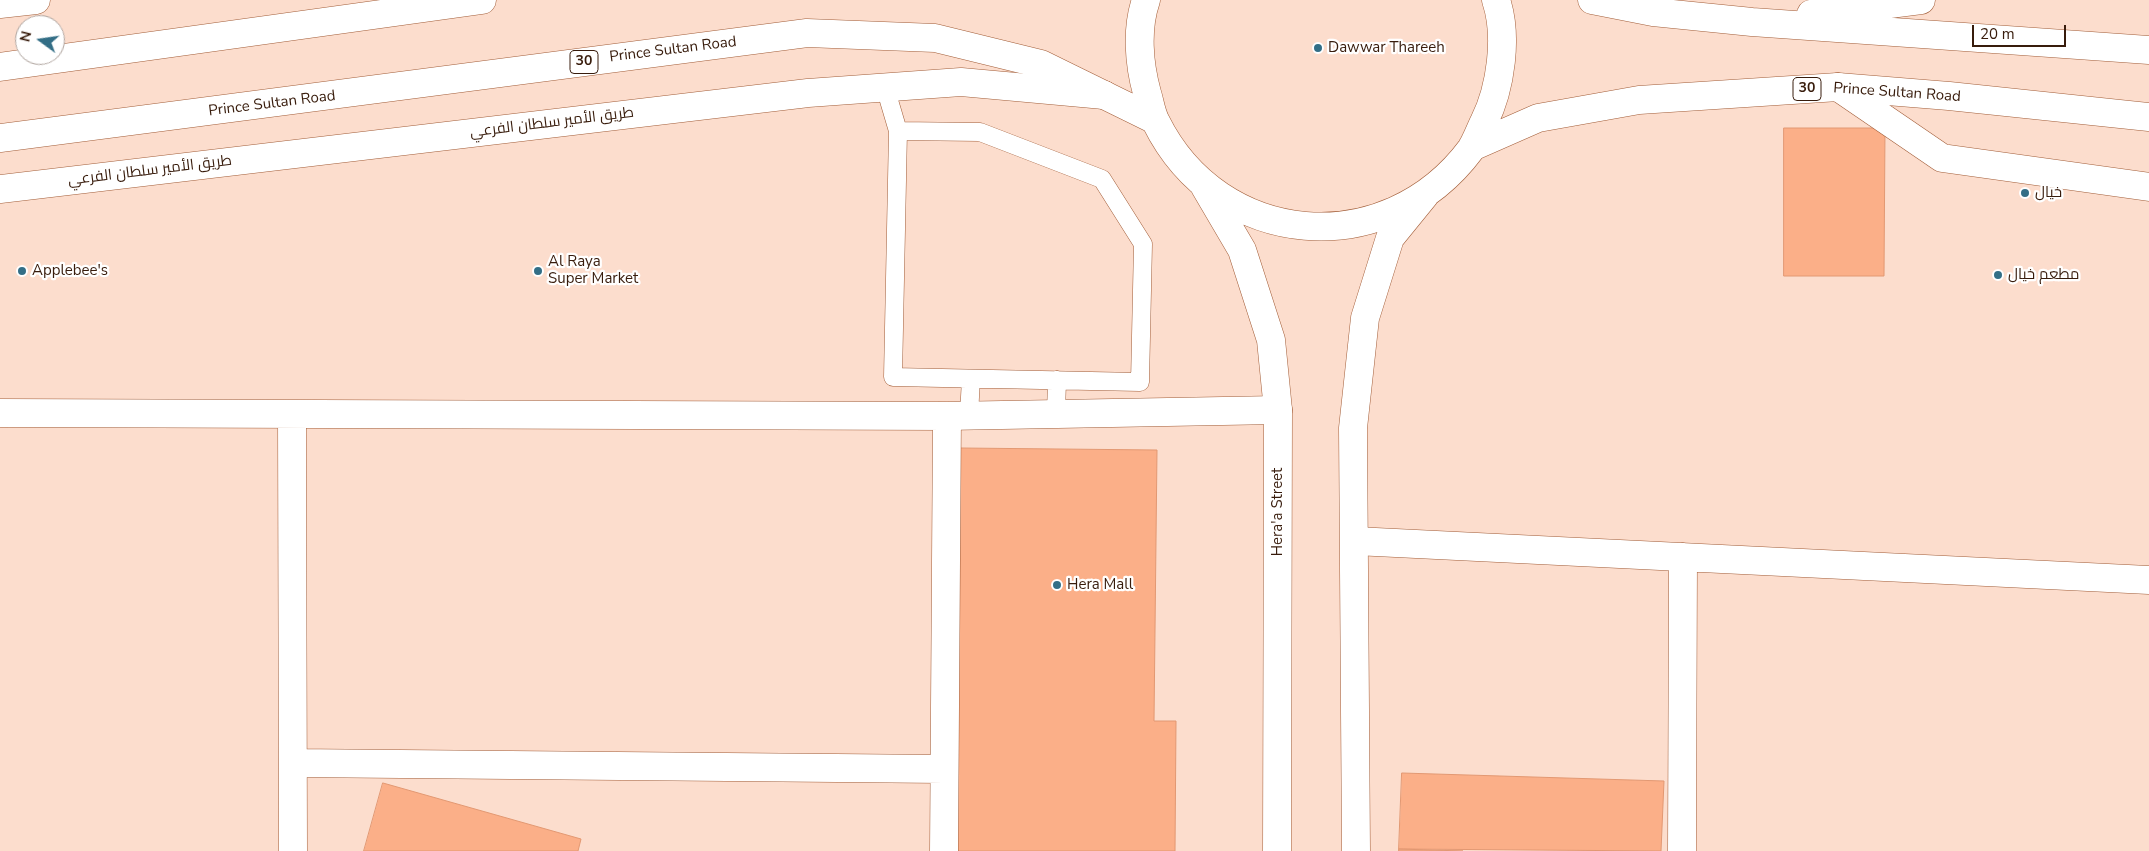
<!DOCTYPE html>
<meta charset="utf-8">
<style>
body{margin:0}
#map{position:relative;width:2149px;height:851px;overflow:hidden;background:#fcddcd;font-family:"Nunito Sans",sans-serif}
canvas{display:block}
.north{position:absolute;left:15px;top:15px;width:50px;height:50px;box-sizing:border-box;background:#fff;border:1px solid #afa49e;border-radius:50%;rotate:284deg;font-size:14px;font-weight:700;line-height:20px;text-align:center;color:#381c0c}
.north::after{content:'';display:block;margin:auto;width:18px;height:22px;background:#336e86;clip-path:polygon(50% 0,100% 100%,50% 72%,0 100%)}
.scale{position:absolute;left:1972px;top:25px;width:94px;height:22px;box-sizing:border-box;border:2px solid #381c0c;border-top:0;padding-left:6px;font-size:15px;line-height:18px;white-space:nowrap;color:#381c0c;-webkit-text-stroke:4px #fff;paint-order:stroke}
</style>
<div id="map">
<canvas width="2149" height="851"></canvas>
<div class="north">N</div>
<div class="scale">20 m</div>
</div>
<script>
const ctx = document.querySelector('canvas').getContext('2d');
ctx.lineJoin = 'round';
function fillPath(path, color) {
  ctx.fillStyle = color;
  ctx.fill(path, 'evenodd');
}
function trace(path, color, width, dash) {
  ctx.strokeStyle = color;
  ctx.lineWidth = width;
  ctx.lineCap = dash ? 'butt' : 'round';
  ctx.setLineDash(dash || []);
  ctx.stroke(path);
}
function label(font, color, halo, rows, align = 'center') {
  ctx.font = font + ' "Nunito Sans",Cairo,sans-serif';
  ctx.lineWidth = 4.5;
  ctx.setLineDash([]);
  ctx.textBaseline = 'middle';
  ctx.strokeStyle = halo;
  ctx.fillStyle = color;
  for (const [text, x, y, turn = 0] of rows) {
    ctx.save();
    ctx.translate(x, y);
    ctx.rotate((+turn || 0) * Math.PI / 180);
    ctx.textAlign = isNaN(turn) ? turn : align;
    if (halo) ctx.strokeText(text, 0, 0);
    ctx.fillText(text, 0, 0);
    ctx.restore();
  }
}
const building = new Path2D(`
 M1784,128H1885L1884,276H1784Z
 M960,448L1157,450L1154,721H1176L1175,851H955Z
 M1402,773L1664,781L1661,851L1399,849Z
 M383,783L581,839L578,851H364Z
 M1399,849L1463,851H1399Z`);
fillPath(building, '#fbaf88');
trace(building, '#e29872', 1);
const lane = new Path2D(`
 M885,87L898,131
 M898,131L980,132L1102,179L1143,244L1140,382L893,377Z
 M1056,414L1057,380
 M969,415L971,379`);
const street = new Path2D(`
 M1838,87L1942,158L2149,187
 M0,413L947,416L1278,410
 M292,414L293,851
 M1355,541L2149,580
 M293,763L944,769
 M944,851L947,416
 M1682,851L1683,557`);
const secondary = new Path2D(`
 M0,4L36,0
 M0,189L808,93L961,82L1104,95`);
const primary = new Path2D(`
 M1146,0C1136,29 1139,64 1147,93C1150,102 1151,113 1156,122C1219,249 1386,263 1471,149C1476,141 1480,130 1484,122C1501,88 1508,36 1496,0
 M1592,0L1653,12L1752,22L2149,50
 M1811,14L1921,0
 M0,67L482,0
 M0,138L807,33L935,38L1041,64L1155,120
 M1472,147L1538,118L1639,100L1838,87L1949,96L2149,117
 M1205,187L1242,250L1271,340L1278,410L1277,851
 M1356,851L1353,428L1365,318L1390,238L1425,195`);
trace(lane, '#a25d38', 19);
trace(street, '#a25d38', 29);
trace(secondary, '#a25d38', 29);
trace(primary, '#a25d38', 29);
trace(lane, '#fff', 18);
trace(street, '#fff', 28);
trace(secondary, '#fff', 28);
trace(primary, '#fff', 28);
for (const [x, y, r, color] of [
 [1318,48,5,"#336e86"],
 [2025,193,5,"#336e86"],
 [22,271,5,"#336e86"],
 [538,271,5,"#336e86"],
 [1998,275,5,"#336e86"],
 [1057,585,5,"#336e86"]
]) {
  const dot = new Path2D();
  dot.arc(x, y, r, 0, 2 * Math.PI);
  ctx.fillStyle = color;
  ctx.fill(dot);
  trace(dot, '#fff', 2);
}
for (const [x, y, w] of [
 [584,62,28],
 [1807,89,28]
]) {
  const box = new Path2D();
  box.roundRect(x - w / 2, y - 11.5, w, 23, 4);
  ctx.fillStyle = '#fff';
  ctx.fill(box);
  trace(box, '#381c0c', 1);
}
label('bold 14px', '#381c0c', null, [
 ["30",584,62],
 ["30",1807,89]
]);
label('15px', '#381c0c', '#fff', [
 ["Dawwar Thareeh",1328,48],
 ["خيال",2035,193],
 ["Al Raya",548,262],
 ["Super Market",548,279],
 ["Applebee's",32,271],
 ["مطعم خيال",2008,275],
 ["Hera Mall",1067,585]
], 'left');
label('15px', '#381c0c', '#fff', [
 ["Prince Sultan Road",673,50,-7],
 ["Prince Sultan Road",1897,93,4],
 ["Prince Sultan Road",272,104,-7],
 ["طريق الأمير سلطان الفرعي",552,123,-7],
 ["طريق الأمير سلطان الفرعي",150,171,-7],
 ["Hera'a Street",1278,512,-90]
]);
</script>
